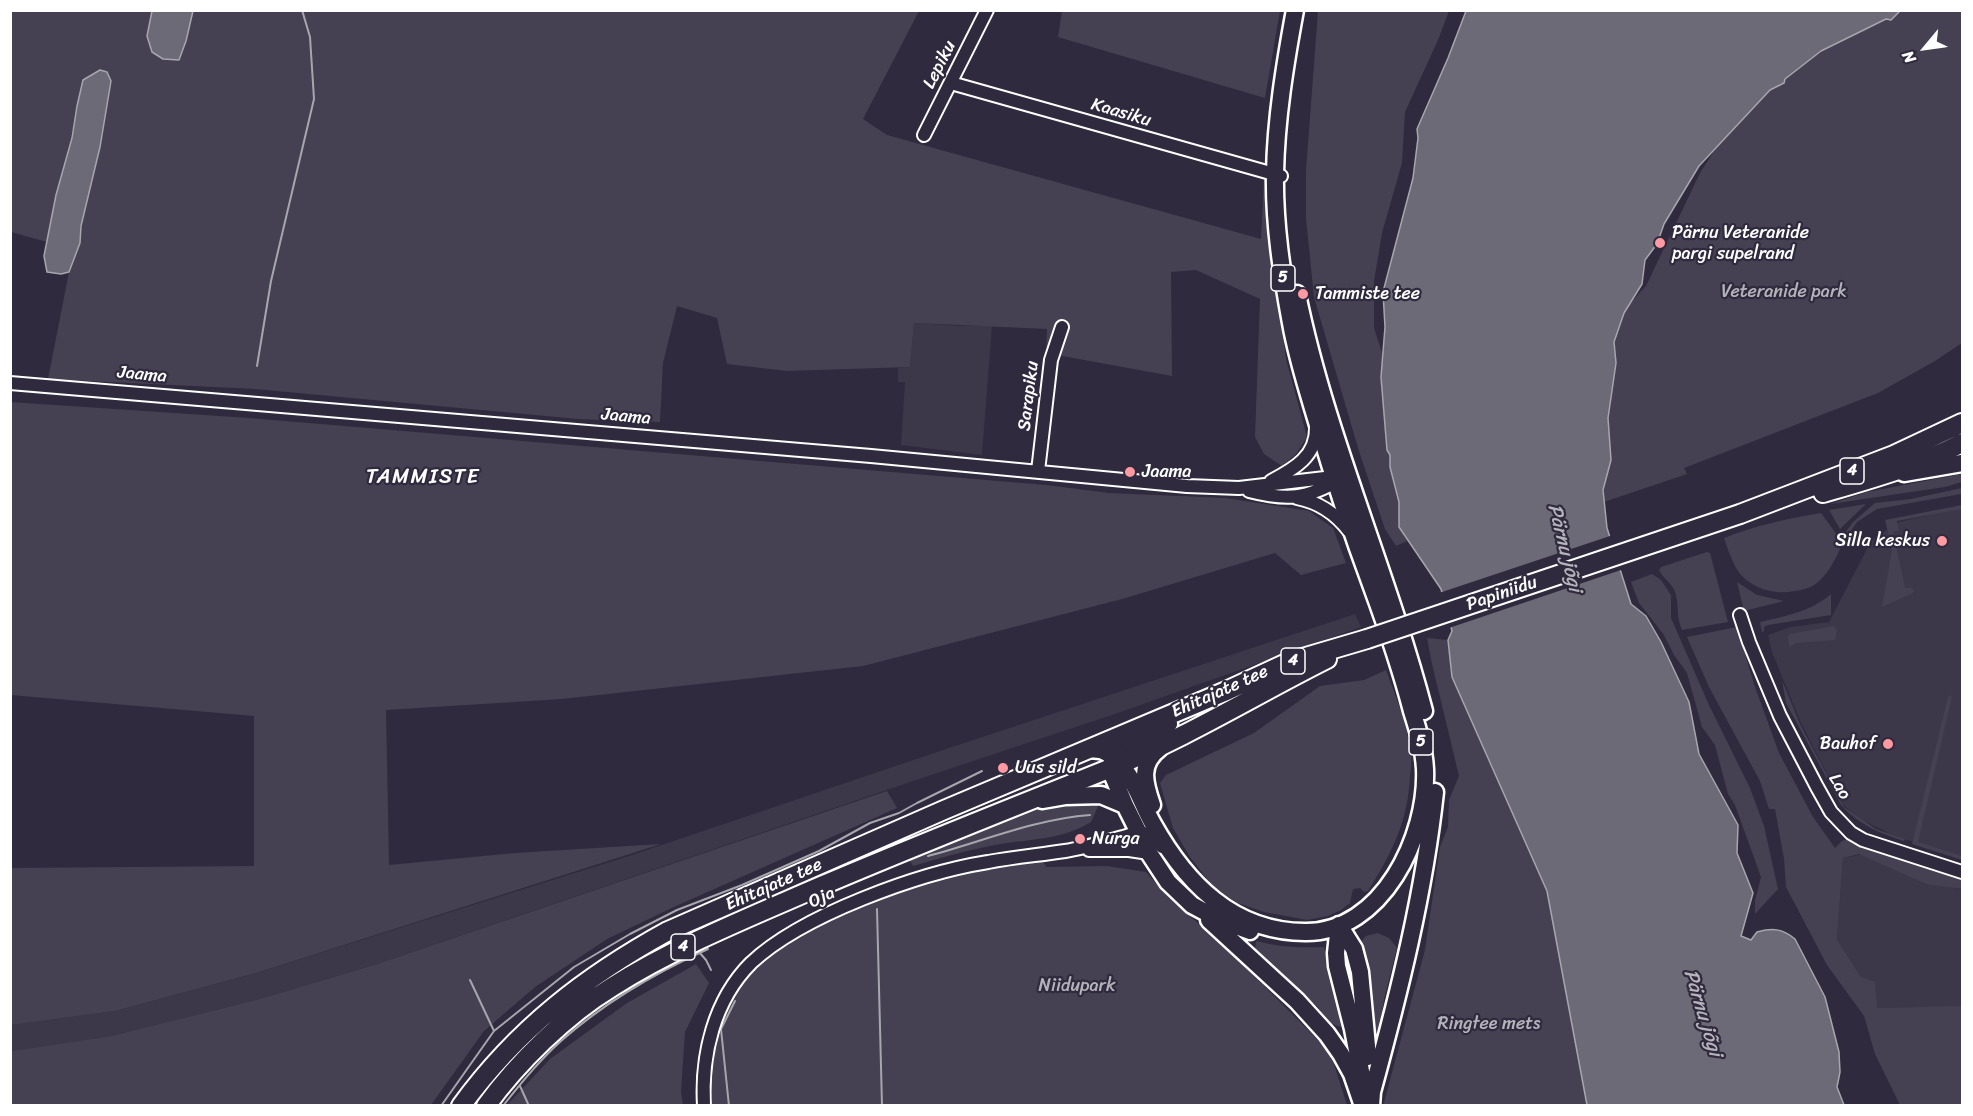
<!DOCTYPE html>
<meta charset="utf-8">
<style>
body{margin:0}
#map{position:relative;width:1973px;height:1116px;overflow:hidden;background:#2f2a3d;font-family:Sriracha,sans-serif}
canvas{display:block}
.frame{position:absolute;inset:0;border:12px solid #fff;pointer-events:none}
.north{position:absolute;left:1895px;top:18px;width:60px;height:60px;-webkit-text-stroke:4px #2f2a3d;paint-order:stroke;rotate:241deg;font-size:16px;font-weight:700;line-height:24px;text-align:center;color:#fff}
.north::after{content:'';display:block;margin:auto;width:21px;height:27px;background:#fff;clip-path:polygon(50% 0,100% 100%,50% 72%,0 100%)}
</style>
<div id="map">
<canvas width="1973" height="1116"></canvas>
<div class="frame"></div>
<div class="north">N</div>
</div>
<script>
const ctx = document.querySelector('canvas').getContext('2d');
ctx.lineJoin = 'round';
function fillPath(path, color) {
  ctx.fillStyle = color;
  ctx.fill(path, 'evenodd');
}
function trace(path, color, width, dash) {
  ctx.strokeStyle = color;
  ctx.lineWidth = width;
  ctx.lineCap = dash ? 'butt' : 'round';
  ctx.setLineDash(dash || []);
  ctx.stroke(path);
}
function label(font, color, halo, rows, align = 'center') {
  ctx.font = font + ' Sriracha,sans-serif';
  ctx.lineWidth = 4.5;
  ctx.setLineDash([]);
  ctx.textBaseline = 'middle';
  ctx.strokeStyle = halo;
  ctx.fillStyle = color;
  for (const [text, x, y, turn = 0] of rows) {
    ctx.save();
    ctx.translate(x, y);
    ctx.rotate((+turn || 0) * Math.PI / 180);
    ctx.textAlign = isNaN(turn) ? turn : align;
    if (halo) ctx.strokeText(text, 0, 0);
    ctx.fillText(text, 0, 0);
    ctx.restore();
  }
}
fillPath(new Path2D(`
 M914,323L961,326H992L982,455L901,445L905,382H898V368L910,367Z
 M1962,508V857L1895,836L1862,820L1843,805L1801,723L1772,652L1768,635L1791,627L1829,622L1871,541L1899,522Z
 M1355,614L1361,627L1115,714L925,777L374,965L256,1000L111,1036L11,1051V1025L115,1011L256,973L635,854L946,749Z
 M1864,854L1926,881L1962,890V1007L1877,1008L1861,977L1837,941L1843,858Z`), '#3c3749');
fillPath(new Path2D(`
 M10,11H152L147,36L179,60L186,41L193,11H919L863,119L887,135L1261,239L1264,178L1270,179L1272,256L1286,359L1307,437L1296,454L1282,466L1264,454L1255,437L1260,299L1196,270L1171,272L1172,376L1057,355L1046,359L1047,329L914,323L910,367L787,371L727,364L717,318L677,306L663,363L660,422L578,419L255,389L48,379L69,272L80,242L81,226L100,147L77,106C70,152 56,196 47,242L11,232Z
 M1062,11H1280L1265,98L1058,37Z
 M1318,11H1449L1438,40L1405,112L1402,163L1382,233L1374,281V328L1383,356L1381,377L1390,455V467L1399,502V527L1407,541L1396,546L1385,529L1358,448L1314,297L1306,219V170Z
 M1886,11H1962V343L1935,361L1878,393L1684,468L1687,474L1604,502V447L1613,322L1646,286L1700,173L1740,111L1798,59Z
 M10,402L249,418L1046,485L1109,493L1225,498L1309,511L1333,528L1346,563L1301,575L1275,553L1122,599L863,666L562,699L386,710L389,865L515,853L661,844L256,973L115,1011L11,1025V868L254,866V716L11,695Z
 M1962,474V482L1945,487L1830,504L1867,492Z
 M1962,488L1961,494L1877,509L1857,522L1846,538L1844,534L1853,522L1875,503L1911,499Z
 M1866,504L1840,529L1829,510Z
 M1962,505V509L1897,521L1899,530L1893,532L1905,588H1912L1914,591L1913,593L1882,607L1892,550L1885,520Z
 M1821,513L1843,543C1836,557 1830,572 1818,582C1810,589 1798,591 1788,592C1767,594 1743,584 1734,564C1730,556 1727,547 1724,538C1756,525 1787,519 1821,513Z
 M1707,552L1710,553L1728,622L1682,630C1676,616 1679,608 1676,595C1674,584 1663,579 1659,570L1661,567Z
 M1652,574L1661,580L1671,595V618L1709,705L1750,788L1764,826L1778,889L1755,914V901L1761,877L1735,805L1728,794L1715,745L1702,727L1687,673L1674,655L1664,635L1639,603L1631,582Z
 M1737,582L1757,595L1784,601L1744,611Z
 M1831,594V615L1768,625L1764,627V631L1762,632L1760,622C1785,616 1810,612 1831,594Z
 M1834,626L1837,630L1835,640L1797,643L1789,647L1788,636L1790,634Z
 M1737,627L1754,684L1779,753L1813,817L1835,848L1842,841L1847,839L1851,842L1962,878V889L1926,884L1859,854L1843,858L1837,940L1861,977L1875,982L1877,1008L1962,1006V1105H1900L1875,1054L1864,1016L1827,965L1786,887L1784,859L1775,809H1769L1760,781L1709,687L1687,637Z
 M1427,638L1448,640L1452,677L1547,891L1587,1105L1383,1106L1425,950L1440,847L1448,827L1449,800L1459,776L1432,664Z
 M1386,670C1396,697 1407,724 1411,753C1412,761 1411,769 1410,776C1408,821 1392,853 1368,891L1364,892L1360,888L1353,889L1350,903L1341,910L1328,916L1307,920L1264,912L1238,903L1214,888L1190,857L1173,828L1160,783L1166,775L1254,733L1320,686L1364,680Z
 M1782,680L1800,724L1844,807L1876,829L1905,839L1904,841C1879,833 1859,825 1841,805L1786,703Z
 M1951,695L1952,697L1918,842L1962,856V860L1912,844L1948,697Z
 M887,791L897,808L676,906L607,939L535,987L484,1031L431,1105H11V1051L111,1036L256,1000L374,965Z
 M1100,802L1091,822C1065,838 1037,839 1007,843C975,848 944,857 913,866L909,859L1050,805Z
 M1043,861L1046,867L1107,866L1146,872L1169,898L1223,945L1330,1052L1347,1105L711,1106L708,1077L712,1049L728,1002L748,974L788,940L837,917L905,890L983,870Z
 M1378,933L1389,938L1397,948L1384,999L1373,1073L1368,967L1361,942L1366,936Z
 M1256,941C1279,947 1300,948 1324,947L1331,978L1338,993L1344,1027L1337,1026L1329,1022L1317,1006L1255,952Z
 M696,964L709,983L685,1032L681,1092L683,1105H507L550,1059L627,1003Z`), '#464152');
const water = new Path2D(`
 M152,11H193L186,41L179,60L163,59L152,52L147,36Z
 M1466,11H1900L1891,20L1886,19L1821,51L1785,79L1784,83L1770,90L1699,166L1664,224L1657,244L1645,260L1642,284L1624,313L1614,342L1616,363L1608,418L1611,460L1603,490L1607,528L1631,604L1646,616L1661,642L1689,702L1699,754L1738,825L1737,853L1753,893L1741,936L1751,940L1757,932C1772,928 1782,928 1795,939L1825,997L1839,1052L1840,1072L1837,1087L1844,1105H1587L1547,891L1452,677L1448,640L1452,631L1441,589L1399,527V502L1390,467V455L1387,450L1381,377L1385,327L1383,292L1413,178L1418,138L1417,129L1448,58Z
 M100,70L107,72L111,81L100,147L81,226L80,243L69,272L61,274L47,272L44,256L56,195L72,138L77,106L83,80Z`);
fillPath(water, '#6d6a77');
trace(water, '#a7a6ad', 1.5);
fillPath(new Path2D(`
 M1613,535L1624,569L1449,628L1439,593Z`), '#2f2a3d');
trace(new Path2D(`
 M257,366L271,281L314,99L310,37L302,10
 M928,856C981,842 1035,819 1090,815
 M877,909L882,1106
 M699,952L706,960L711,970
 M470,980L494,1031
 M520,1086L529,1106
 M441,1106L494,1031L574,967L630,934L677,910L742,885L819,851L870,823L899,813L917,803L982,771
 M503,1106C520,1084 540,1060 561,1041C605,1002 655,973 708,949
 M729,1106L721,1029L735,1001`), '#a7a6ad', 2);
const minor = new Path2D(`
 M951,83L1281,176
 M924,135L987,10
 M10,383L871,456L1187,486L1239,488L1342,476
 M1038,471L1051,360L1062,327
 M1271,481C1294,469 1317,456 1316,427
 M1249,491C1288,501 1306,499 1341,479
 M1297,498C1318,502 1336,514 1349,531
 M1740,615L1749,642L1780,716L1817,787L1831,812L1851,833L1863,840L1962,872
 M1089,850H1129L1149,853
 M704,1106C701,1055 714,1000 751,963C802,915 919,873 988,862C1014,857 1039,855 1065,851C1084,848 1104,842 1123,837C1128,836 1135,832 1140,832C1150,834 1156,841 1162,847`);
const major = new Path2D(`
 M1297,294C1326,436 1387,570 1424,711
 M1904,473L1962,463
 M1169,724L1124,748L1113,758L1110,769L1125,805L1149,853L1168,882L1192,905L1220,920L1250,931
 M1088,749C1089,749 1100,750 1101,750C1130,761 1139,800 1153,824C1186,883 1233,932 1305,932C1382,933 1428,836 1425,769C1424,749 1418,730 1412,711C1401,669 1387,628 1372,587C1352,533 1334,479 1318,425C1308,391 1297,358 1291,323C1282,274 1274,224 1275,173C1276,119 1285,64 1295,10
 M1042,800L1065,796L1101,795L1125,805
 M1152,805C1144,782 1139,764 1160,748
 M1209,920L1297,1001L1327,1034L1341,1054L1352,1074L1363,1106
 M1339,925L1336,953L1337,966L1353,1029L1364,1087
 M1339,925L1354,949L1360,972L1368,1057
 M1371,1106L1372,1092C1399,993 1424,894 1435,792`);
const highway = new Path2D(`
 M1823,493C1871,479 1918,466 1962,443
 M1740,514L1894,455L1962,423
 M461,1106C517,1029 586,976 668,931L944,810L1224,692L1289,662L1367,639
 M486,1106C518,1062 566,1015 612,987C677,946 750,917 821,886C917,845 1014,807 1111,768C1186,738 1255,695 1327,659`);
trace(minor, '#fff', 16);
trace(major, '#fff', 21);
trace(highway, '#fff', 22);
trace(minor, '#2f2a3d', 12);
trace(major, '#2f2a3d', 16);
trace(highway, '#2f2a3d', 18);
const highwayBridge = new Path2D(`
 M1367,639L1740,514`);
trace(highwayBridge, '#fff', 22, []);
trace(highwayBridge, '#2f2a3d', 18);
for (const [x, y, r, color] of [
 [1660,243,6,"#ff9aa2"],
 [1303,294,6,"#ff9aa2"],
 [1130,472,6,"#ff9aa2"],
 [1942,541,6,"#ff9aa2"],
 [1888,744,6,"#ff9aa2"],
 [1003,768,6,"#ff9aa2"],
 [1080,839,6,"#ff9aa2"]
]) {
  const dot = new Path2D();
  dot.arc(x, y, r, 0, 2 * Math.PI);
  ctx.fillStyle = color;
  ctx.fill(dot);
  trace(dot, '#2f2a3d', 2);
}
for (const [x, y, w] of [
 [1283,278,24],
 [1852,471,24],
 [1293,661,24],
 [1421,742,24],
 [683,947,24]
]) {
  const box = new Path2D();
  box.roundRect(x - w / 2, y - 13, w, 26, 4.5);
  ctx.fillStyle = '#2f2a3d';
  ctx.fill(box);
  trace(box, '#fff', 1.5);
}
label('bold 16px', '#fff', null, [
 ["5",1283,278],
 ["4",1852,471],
 ["4",1293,661],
 ["5",1421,742],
 ["4",683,947]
]);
label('18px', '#fff', '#2f2a3d', [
 ["Lepiku",940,65,-63],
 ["Kaasiku",1121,113,16],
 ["Jaama",142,375,5],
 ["Sarapiku",1029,396,-83],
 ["Jaama",626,417,5],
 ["Papiniidu",1502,594,-19],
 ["Ehitajate tee",1220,692,-24],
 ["Lao",1839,787,60],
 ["Ehitajate tee",774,885,-24],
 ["Oja",822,898,-25]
]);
label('18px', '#fff', '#2f2a3d', [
 ["Pärnu Veteranide",1672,233],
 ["pargi supelrand",1672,254],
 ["Tammiste tee",1315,294],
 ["Jaama",1142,472],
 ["Silla keskus",1930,541,"right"],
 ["Bauhof",1876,744,"right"],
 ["Uus sild",1015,768],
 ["Nurga",1092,839]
], 'left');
label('18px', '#b5b3ba', '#2f2a3d', [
 ["Veteranide park",1784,292],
 ["Niidupark",1077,986],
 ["Ringtee mets",1489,1024]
]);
label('italic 20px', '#b6b4bb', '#2f2a3d', [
 ["Pärnu jõgi",1564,548,76],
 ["Pärnu jõgi",1702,1013,73]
]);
ctx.letterSpacing = '1.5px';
label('21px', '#fff', '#2f2a3d', [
 ["TAMMISTE",423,478]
]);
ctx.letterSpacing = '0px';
</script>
